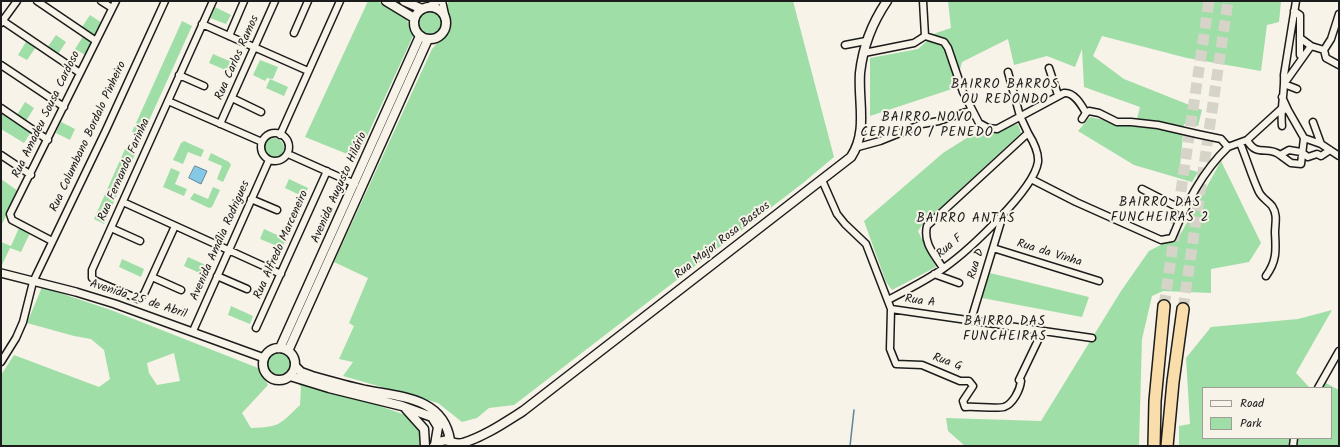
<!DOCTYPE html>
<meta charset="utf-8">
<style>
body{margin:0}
#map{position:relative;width:1340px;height:447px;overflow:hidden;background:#f7f3e8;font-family:Kalam,sans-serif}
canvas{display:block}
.frame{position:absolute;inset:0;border:2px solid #1c1c1c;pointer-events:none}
.legend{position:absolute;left:1202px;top:387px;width:130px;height:52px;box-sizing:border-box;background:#f7f3e8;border:1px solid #9f9d96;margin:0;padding:5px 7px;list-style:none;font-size:12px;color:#1c1c1c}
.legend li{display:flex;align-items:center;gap:8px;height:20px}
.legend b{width:20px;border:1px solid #9f9d96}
</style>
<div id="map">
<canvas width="1340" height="447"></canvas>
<div class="frame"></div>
<ul class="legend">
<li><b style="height:5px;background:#f7f3e8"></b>Road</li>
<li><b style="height:11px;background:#9fdea7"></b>Park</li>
</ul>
</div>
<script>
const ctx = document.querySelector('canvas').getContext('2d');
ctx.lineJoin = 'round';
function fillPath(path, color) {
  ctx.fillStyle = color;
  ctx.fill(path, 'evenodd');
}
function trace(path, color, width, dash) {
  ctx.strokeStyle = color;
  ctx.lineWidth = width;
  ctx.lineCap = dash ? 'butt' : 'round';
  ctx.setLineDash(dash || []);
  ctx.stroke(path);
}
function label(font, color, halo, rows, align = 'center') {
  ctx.font = font + ' Kalam,sans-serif';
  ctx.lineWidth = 4;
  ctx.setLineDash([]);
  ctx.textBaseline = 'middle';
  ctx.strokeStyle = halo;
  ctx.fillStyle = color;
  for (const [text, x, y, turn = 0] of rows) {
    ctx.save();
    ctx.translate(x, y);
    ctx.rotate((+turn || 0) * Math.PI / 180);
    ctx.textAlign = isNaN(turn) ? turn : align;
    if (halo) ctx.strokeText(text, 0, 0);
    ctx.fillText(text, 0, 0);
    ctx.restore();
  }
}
fillPath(new Path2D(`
 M368,1H377L406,18L413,36L357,158L305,137Z
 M449,1H793L834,157L803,183L514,405L489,408L477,418L462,422L438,403L343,376L353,362L339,359L354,326L349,323L368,278L334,262L432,49L451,28L447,5Z
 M948,1H1281L1279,22L1267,25L1261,71L1187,58L1102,36L1093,56L1124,79L1202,110L1198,126L1184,124L1180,167L1198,172L1192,182L1134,165L1078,131L1090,117L1135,127L1140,107L1084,87L1082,49L1075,67L1047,56L1014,65L1008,39L962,62L955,88L870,116V58L918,49L936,33L951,28Z
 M215,7L231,15L226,24L210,18Z
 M419 23a12 12 0 1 1 24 0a12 12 0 1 1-24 0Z
 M90,15L102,23L96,36L82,27Z
 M182,21L192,26L142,136L132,132Z
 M56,35L66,42L58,54L47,48Z
 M84,35L94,43L87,56L75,49Z
 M27,40L36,47L27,60L18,55Z
 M213,54L234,63L230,72L209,63Z
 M260,60L278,67L273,79L267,78L265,81L253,75Z
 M270,79L288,87L284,96L266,88Z
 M25,102L34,108L26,121L17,115Z
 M1,112L31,132L24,143L1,129Z
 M61,122L75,129L70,140L56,133Z
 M1018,124L1021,133L922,225L918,231L936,267L892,290L886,282L864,221L943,153L973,134H986Z
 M264 148a10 10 0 1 1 20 0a10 10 0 1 1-20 0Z
 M184,141L204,150L201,157L188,152L183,164L173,160L181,143Z
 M125,149L135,154L104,224L94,219Z
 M211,153L229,162L231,165L223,182L217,179L222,166L208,160Z
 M1221,161L1261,243L1249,262L1211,269V293L1163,291L1152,296L1142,339L1139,446H965L948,431L946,418L1041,421L1121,291L1149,251L1180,235Z
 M171,168L180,172L175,184L187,189L184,196L163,187Z
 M1,179L18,191L1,226Z
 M289,179L308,188L304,197L285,188Z
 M213,187L220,190L212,207L209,208L190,199L194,193L208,199Z
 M19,228L30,233L21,252L10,248L1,267V242L11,246Z
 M264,229L286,239L282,248L260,239Z
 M188,257L208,266L204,275L184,266Z
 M122,259L144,269L141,277L119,267Z
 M990,273L1089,297L1082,317L982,298Z
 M42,287L111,310L258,368L268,385L242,413L251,428C280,427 279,425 300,405L301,387L297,382L380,406L411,417L421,432L422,446H1V375L14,355L99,387L110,379L104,350L91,339L74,336L27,323ZM174,353L180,381L157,385L149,373L147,363Z
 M231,306L253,316L250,324L228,315Z
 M1332,310L1296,373L1310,388H1203V438H1331V388H1321L1324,382L1339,390V446H1179V426L1190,424L1186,358L1211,327L1298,319Z
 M267 364a12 12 0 1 1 24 0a12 12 0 1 1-24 0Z`), '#9fdea7');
const water = new Path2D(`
 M195,166L207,171L201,184L189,178Z`);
fillPath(water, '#86c9e7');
trace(water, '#5c8496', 1);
trace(new Path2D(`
 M850,446L854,410`), '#5c8496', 1.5);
trace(new Path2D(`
 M1164,306L1209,1
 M1183,309L1228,1`), '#d6d3c9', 11, [11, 5.5]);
const minor = new Path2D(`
 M37,1L96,41
 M101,1L112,8
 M442,1L446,19
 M923,1L925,36L944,42L948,48L963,92L979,123L988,128L997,129L1064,93C1074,92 1081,104 1086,113
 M427,7L439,1
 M1294,11L1300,15V55L1302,57
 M3,21L80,73
 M1,23L17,1
 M202,24L308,71
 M294,33L308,1
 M229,36L244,1
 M1300,38L1311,46L1324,50L1331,39L1339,14
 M845,45L866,41
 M1324,50L1326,58L1339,65
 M864,53L914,43L925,36
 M1,65L64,107
 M1049,68L1058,95
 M179,75L204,86
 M1284,84L1311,46
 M1284,84L1297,89
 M1282,97L1288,110L1304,138L1321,144L1339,156
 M232,98L261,112
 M168,101L262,142
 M1,108L48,140
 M1082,119L1086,113L1089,111L1099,113L1117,122H1131L1158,125L1197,134L1221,139L1228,147
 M1313,122L1321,144
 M220,124L275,1
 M1282,126C1280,108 1285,92 1284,75L1296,1
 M261 147a14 14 0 1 1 28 0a14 14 0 1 1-28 0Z
 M280,135L340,1
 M1247,140C1257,158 1267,145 1280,155L1289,150L1301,152L1308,157L1317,154L1321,156L1330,150
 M1240,143C1247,160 1252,177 1259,192C1262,198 1268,201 1272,206C1278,215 1275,223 1275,233C1276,250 1277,261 1266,276
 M858,147L880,141L922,124L939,121L972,110
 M1228,147L1247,140L1281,109L1283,111
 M288,154L355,184
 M1,155L31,175
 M1280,155L1291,163L1301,164L1304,138
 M1031,179L1076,202L1161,240L1172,238C1186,204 1202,172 1228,147
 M822,180L837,214L845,224L866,244L891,309L1092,338
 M1142,189L1183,210
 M251,199L277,210
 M123,202L281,274
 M175,226L144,294L138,299L96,281L92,278V270L213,1
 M111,228L140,241
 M52,241L12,220L10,214L116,1
 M993,248L1099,281
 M943,268C934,254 923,243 927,226L1028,133L1020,116L1008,72
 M934,274L959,283
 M217,276L247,289
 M152,277L181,290
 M888,300C907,290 927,280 944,268C968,251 1034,190 1038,162C1039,152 1033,141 1028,133
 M891,309L890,349L896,364L922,365L960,381H969L973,386L963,401L965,407C975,406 996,409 1004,407C1013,404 1020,390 1021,381L1019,380L1042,332
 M971,320L1003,215
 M256,328L327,171
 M193,331L269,160
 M1,362L16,338L23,322L33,282L106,130L165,1
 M1318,388L1339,351
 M1293,446L1294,438`);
const tertiary = new Path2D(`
 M1,273L76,292L115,304L264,358`);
const secondary = new Path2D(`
 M386,1L414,18
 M404,1L422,9
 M414 23a16 16 0 1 1 32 0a16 16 0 1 1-32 0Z
 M280,348L420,36
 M263 364a16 16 0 1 1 32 0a16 16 0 1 1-32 0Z
 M288,351L428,39
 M295,366L301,372L312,376C330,381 348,386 365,390C400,397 443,397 450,440
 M290,376L329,388L402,406L432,417L438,427L435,445
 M406,409L424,429L425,446
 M434,446C447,434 451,446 463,443C485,436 504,423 523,411L851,157C868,131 858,102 860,73C863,46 872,23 887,1`);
const motorway = new Path2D(`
 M1154,446L1155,401L1164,306
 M1167,446L1173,382L1183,309`);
trace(minor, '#1c1c1c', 9);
trace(tertiary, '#1c1c1c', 10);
trace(secondary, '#1c1c1c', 11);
trace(motorway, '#1c1c1c', 14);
trace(minor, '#f7f3e8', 6);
trace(tertiary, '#f7f3e8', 7);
trace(secondary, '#f7f3e8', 8);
trace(motorway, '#f9deab', 11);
label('12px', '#1c1c1c', '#f7f3e8', [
 ["Rua Carlos Ramos",238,58,-66],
 ["Rua Amadeu Sousa Cardoso",47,115,-64],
 ["Rua Columbano Bordalo Pinheiro",89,137,-65],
 ["Rua Fernando Farinha",125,170,-66],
 ["Avenida Augusto Hilário",340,188,-66],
 ["Avenida Amália Rodrigues",221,241,-66],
 ["Rua Major Rosa Bastos",723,241,-38],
 ["Rua Alfredo Marceneiro",282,245,-66],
 ["Rua F",950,247,-41],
 ["Rua da Vinha",1049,254,17],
 ["Rua D",977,264,-73],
 ["Avenida 25 de Abril",138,300,18],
 ["Rua A",920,302,8],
 ["Rua G",947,363,20]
]);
ctx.letterSpacing = '1px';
label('13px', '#1c1c1c', '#f7f3e8', [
 ["BAIRRO BARROS",1005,86],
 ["OU REDONDO",1005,101],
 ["BAIRRO NOVO",927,119],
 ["CERIEIRO / PENEDO",927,134],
 ["BAIRRO DAS",1160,204],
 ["FUNCHEIRAS 2",1160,219],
 ["BAIRRO ANTAS",966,220],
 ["BAIRRO DAS",1005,323],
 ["FUNCHEIRAS",1005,338]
]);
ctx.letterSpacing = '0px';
</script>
